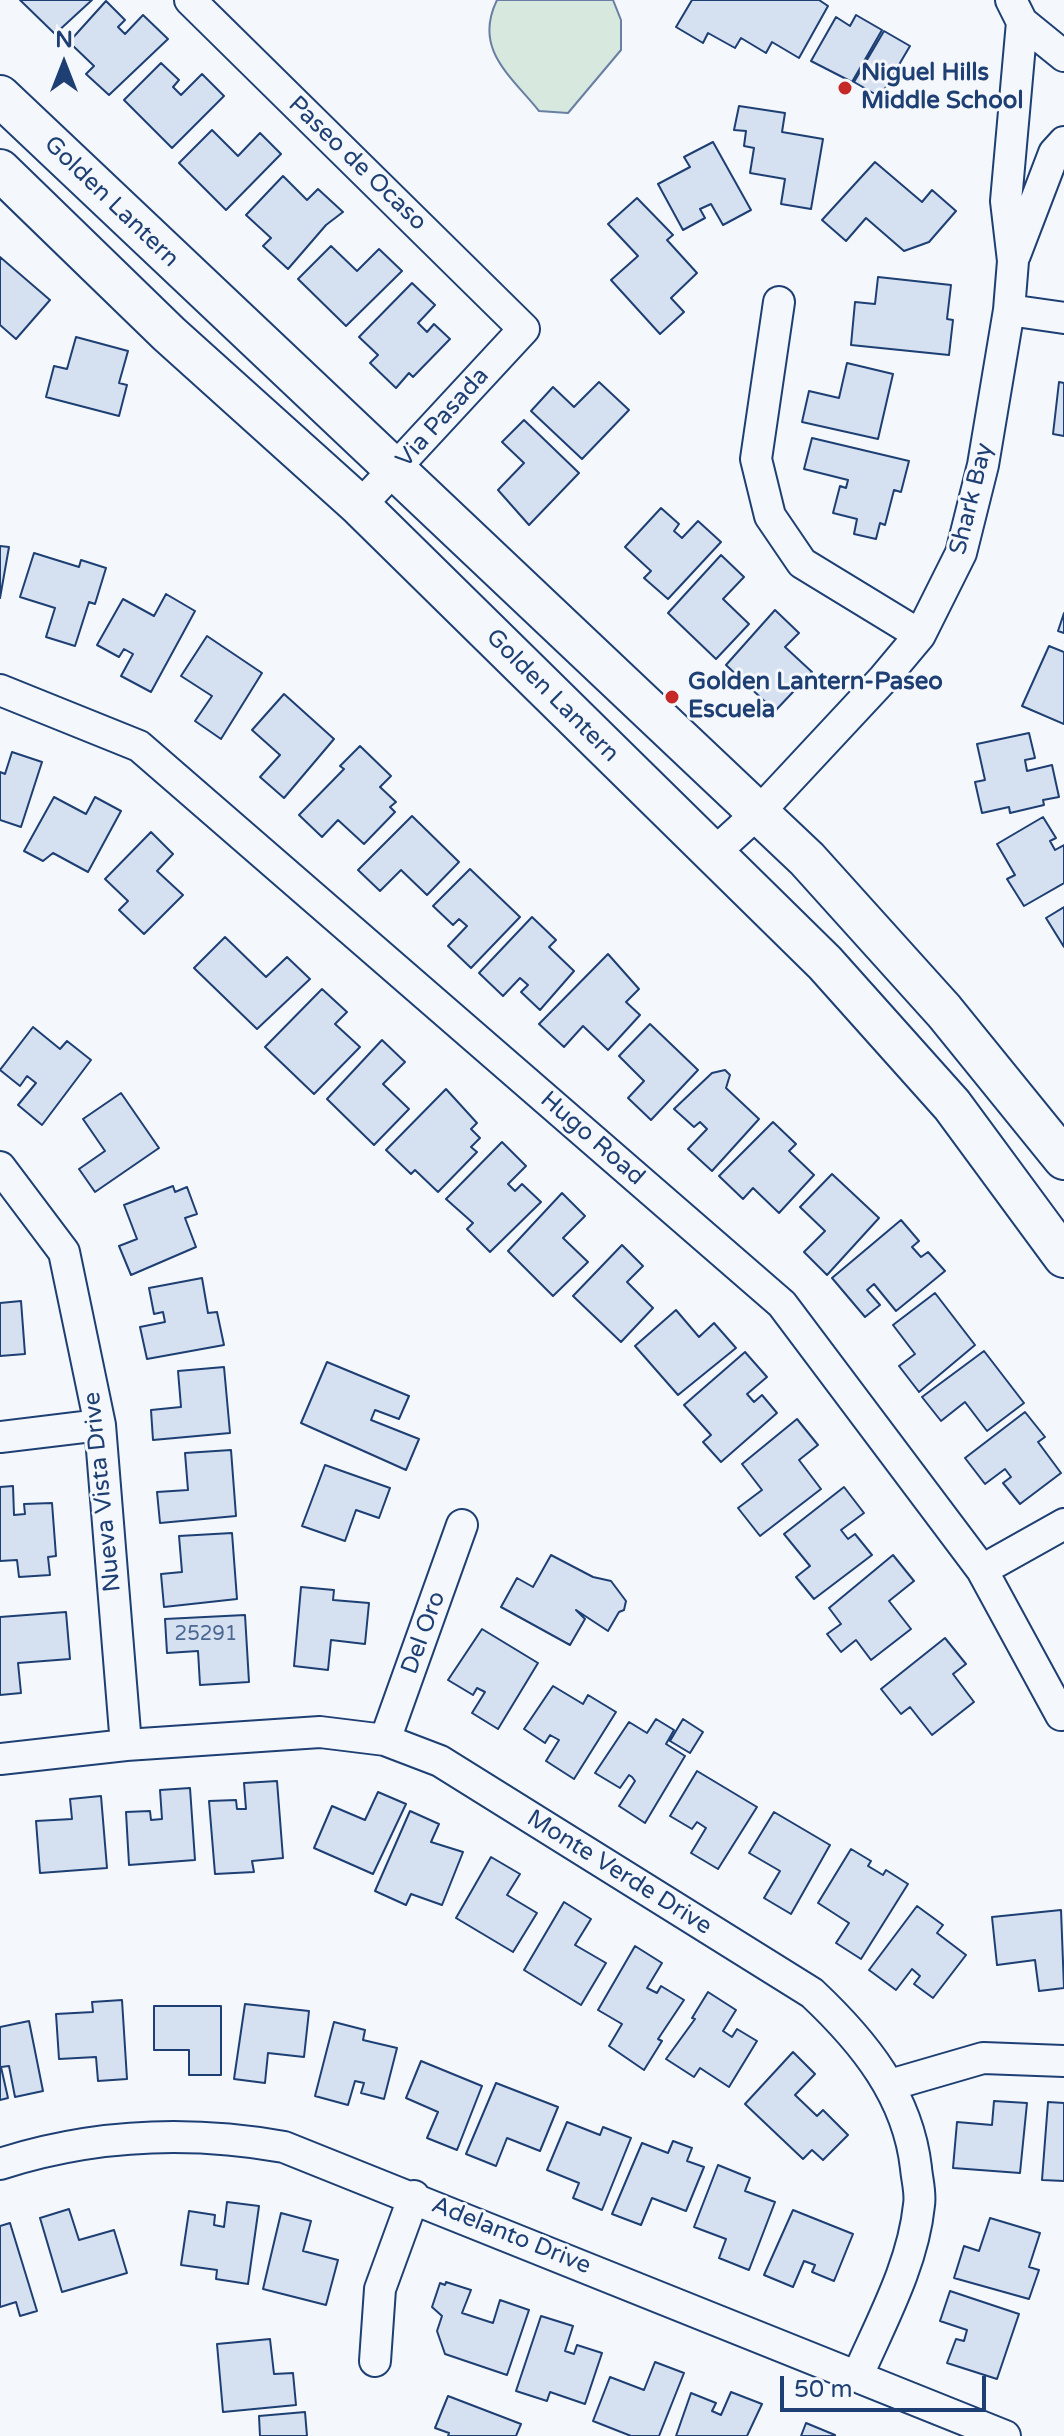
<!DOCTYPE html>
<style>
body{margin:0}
#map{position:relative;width:1064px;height:2436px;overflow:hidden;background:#f4f7fb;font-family:"Varela Round",sans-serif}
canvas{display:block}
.north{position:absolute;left:24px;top:24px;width:80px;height:80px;-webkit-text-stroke:6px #f4f7fb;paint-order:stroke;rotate:0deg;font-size:22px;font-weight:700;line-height:32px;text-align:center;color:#1d3f73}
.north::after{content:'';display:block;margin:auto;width:28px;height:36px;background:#1d3f73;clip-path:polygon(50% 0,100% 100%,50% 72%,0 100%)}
.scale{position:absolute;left:780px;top:2376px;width:206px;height:36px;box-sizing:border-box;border:4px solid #1d3f73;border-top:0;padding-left:10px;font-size:24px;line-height:28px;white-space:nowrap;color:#1d3f73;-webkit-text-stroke:6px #f4f7fb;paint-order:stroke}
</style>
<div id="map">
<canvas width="1064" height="2436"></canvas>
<div class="north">N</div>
<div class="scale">50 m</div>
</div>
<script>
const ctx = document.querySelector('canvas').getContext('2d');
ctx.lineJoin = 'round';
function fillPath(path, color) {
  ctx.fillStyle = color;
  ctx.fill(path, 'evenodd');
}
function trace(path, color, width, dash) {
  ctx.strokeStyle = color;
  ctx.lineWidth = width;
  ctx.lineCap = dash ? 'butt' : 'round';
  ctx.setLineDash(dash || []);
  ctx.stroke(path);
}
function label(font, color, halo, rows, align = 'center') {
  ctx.font = font + ' "Varela Round",sans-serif';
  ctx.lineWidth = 6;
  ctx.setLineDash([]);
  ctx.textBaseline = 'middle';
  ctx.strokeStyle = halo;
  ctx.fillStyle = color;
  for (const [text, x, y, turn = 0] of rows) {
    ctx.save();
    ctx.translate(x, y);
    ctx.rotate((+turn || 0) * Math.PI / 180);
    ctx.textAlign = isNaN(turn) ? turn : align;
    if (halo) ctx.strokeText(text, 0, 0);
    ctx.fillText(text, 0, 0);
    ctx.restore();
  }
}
const green = new Path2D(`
 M497,0H613L621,20V50L568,113L539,111C510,75 473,49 497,0Z`);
fillPath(green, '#d7e8df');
trace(green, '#687fa3', 2);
const building = new Path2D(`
 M20,0H92L55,34Z
 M692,0H819L828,6L799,58L772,42L766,53L741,38L735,48L708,33L703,43L676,27Z
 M106,1L125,20L118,27L125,34L143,15L168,39L109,95L86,74L94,66L69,42Z
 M856,15L882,30L852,82L811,61L836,17L850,26Z
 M884,31L910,46L880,97L854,82Z
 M161,63L179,80L173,87L181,95L202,74L224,96L172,148L124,100Z
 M739,106L785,113L782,132L823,139L811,209L781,204L785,179L750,173L754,148L744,146L746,131L734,130Z
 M212,130L238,156L260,133L281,154L226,210L179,163Z
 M713,142L751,210L723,225L711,204L700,209L705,218L683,230L658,184L690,167L684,157Z
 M875,162L922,202L932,190L956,211L929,242L904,251L866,218L846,241L822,220Z
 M283,176L307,200L318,189L343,212L326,225L288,269L263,246L271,238L246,215Z
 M637,198L673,235L667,240L697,273L671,298L684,312L660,334L611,280L638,256L608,224Z
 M331,246L357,271L379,249L402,271L346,326L298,279Z
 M0,257L50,300L16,339L0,325Z
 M878,277L951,285L947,319L953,320L949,355L851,345L855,302L875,304Z
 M412,283L435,305L418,323L427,332L434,324L450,339L413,377L409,373L396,388L370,363L378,355L359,337Z
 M76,337L128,351L119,383L127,385L119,416L46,397L54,366L67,369Z
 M847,363L893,374L878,439L802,422L809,391L839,398Z
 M599,382L629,410L582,459L531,411L553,387L574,407Z
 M1059,382L1064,383V436L1053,434Z
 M524,420L579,473L529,525L498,490L524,463L502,442Z
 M812,438L909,461L901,492L894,490L885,525L880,523L876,539L854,534L857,519L833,513L840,486L846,488L848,480L804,469Z
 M661,508L679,524L674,531L682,538L698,521L721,542L668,599L644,578L651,571L625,547Z
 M0,546L9,547L0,598Z
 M34,553L79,567L81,560L106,568L95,604L89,602L75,646L46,637L55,608L20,597Z
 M721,555L744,577L723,599L749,624L716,659L668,613Z
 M166,594L195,611L151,692L121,676L133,654L124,649L119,657L97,645L123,599L154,616Z
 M775,610L799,633L785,647L812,672L775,711L726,665Z
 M1064,613V633L1058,631Z
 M207,636L262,673L221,739L195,721L212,696L181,676Z
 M1049,646L1064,652V724L1022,706Z
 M284,694L334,739L284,798L260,777L280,755L252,730Z
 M1029,733L1035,758L1025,760L1027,771L1052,765L1059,797L1043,800L1044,805L1010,813L1009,807L982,813L975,782L985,780L977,744Z
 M360,746L391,776L380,787L396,802L390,807L395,812L364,844L338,820L322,837L299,815L344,769L340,766Z
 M12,752L42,762L21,827L0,820V772L5,774Z
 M54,797L86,814L95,797L121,811L88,872L53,853L43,861L24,851Z
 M412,816L459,862L427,895L401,870L380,891L358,870Z
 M1043,817L1056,838L1050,841L1055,850L1064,845V883L1024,906L1007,879L1015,875L997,844Z
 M151,832L173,854L157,871L183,895L144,934L119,910L128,901L105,879Z
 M470,869L520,917L471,968L448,946L467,926L459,919L453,925L433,906Z
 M1064,907V947L1046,918Z
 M532,917L556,940L549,947L574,971L540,1010L521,992L528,985L520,978L503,996L479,973Z
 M225,937L266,977L287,957L310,979L257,1029L194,968Z
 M608,954L639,989L626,1002L640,1015L608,1050L583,1026L564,1047L539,1024Z
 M322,989L347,1012L335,1024L360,1047L314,1094L265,1047Z
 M650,1024L698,1070L651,1120L628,1098L644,1081L619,1056Z
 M33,1027L60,1049L67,1041L91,1060L42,1125L18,1105L36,1083L27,1076L20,1086L0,1070Z
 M382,1040L405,1062L383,1084L409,1109L374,1145L327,1099Z
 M725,1070L730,1075L726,1088L759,1119L712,1171L688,1149L707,1129L700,1122L694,1127L674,1109L712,1073Z
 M446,1089L477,1123L471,1129L480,1138L471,1147L477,1152L438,1192L415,1170L411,1174L386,1150Z
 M121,1093L159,1148L95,1192L79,1169L105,1151L83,1119Z
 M773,1122L796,1144L789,1151L814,1175L779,1213L753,1188L743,1199L719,1176Z
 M502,1142L526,1166L508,1184L515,1191L522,1184L541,1202L490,1252L467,1229L473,1223L446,1199Z
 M832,1174L879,1218L827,1275L804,1252L825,1231L800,1207Z
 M173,1186L175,1192L187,1187L197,1214L185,1218L196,1247L131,1275L119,1246L137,1239L124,1205Z
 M562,1193L585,1216L563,1238L588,1262L553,1296L508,1251Z
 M901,1220L919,1241L912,1247L921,1257L928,1252L945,1271L896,1311L874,1284L867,1290L880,1305L865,1317L832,1278Z
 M622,1245L643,1266L627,1282L653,1308L621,1342L573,1296Z
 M202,1278L208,1313L217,1312L224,1345L147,1359L140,1327L165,1322L163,1312L154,1314L149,1288Z
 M935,1293L975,1345L919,1392L899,1366L915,1354L893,1325Z
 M21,1301L25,1354L0,1356V1303Z
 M676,1310L699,1337L714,1323L736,1348L678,1395L635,1346Z
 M984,1351L1024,1403L987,1431L965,1402L941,1421L922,1397Z
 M745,1352L767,1377L747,1394L754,1402L762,1395L777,1413L721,1462L703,1442L711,1435L684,1405Z
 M327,1362L409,1396L399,1419L375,1410L371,1420L419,1439L406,1470L301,1423Z
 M224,1367L230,1433L153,1440L151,1410L181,1407L178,1371Z
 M1025,1412L1045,1437L1038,1442L1061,1473L1020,1504L1003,1483L1011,1477L1005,1469L985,1484L965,1458Z
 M797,1419L818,1445L799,1460L821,1489L760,1536L738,1508L762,1490L742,1464Z
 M231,1450L236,1516L160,1523L157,1492L188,1490L185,1453Z
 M325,1465L390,1488L379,1518L356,1510L345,1541L302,1526Z
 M13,1486L14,1515L25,1514L24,1504L52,1503L56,1556L48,1557L50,1575L19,1577L17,1560L0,1561V1487Z
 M844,1487L864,1513L841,1530L848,1539L855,1534L872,1555L814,1599L796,1577L810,1566L784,1534Z
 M232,1533L237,1599L164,1607L161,1574L182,1572L179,1536Z
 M551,1555L593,1577L611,1581L626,1601L624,1610L619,1612L608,1631L576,1610L585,1619L570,1645L501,1607L517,1578L533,1587Z
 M893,1555L914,1581L889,1601L911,1629L871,1660L856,1640L841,1652L827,1634L841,1624L829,1608Z
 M301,1587L334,1590L333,1600L369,1603L365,1644L331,1640L328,1670L294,1666Z
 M66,1612L70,1659L18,1663L21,1693L0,1695V1617Z
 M245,1615L249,1682L200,1685L198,1651L167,1653L165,1619Z
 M482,1629L538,1663L498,1729L472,1713L485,1692L477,1688L473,1695L448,1680Z
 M945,1638L966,1664L953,1674L974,1702L932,1735L910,1707L901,1714L881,1689Z
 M553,1686L583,1704L588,1695L616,1712L574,1779L546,1761L559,1740L550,1735L545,1743L524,1729Z
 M656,1719L674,1730L666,1744L685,1756L645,1823L619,1806L635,1781L632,1777L629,1775L620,1788L595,1773L629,1722L647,1733Z
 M683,1719L703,1732L690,1753L670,1741Z
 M697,1771L757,1807L718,1869L691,1853L706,1828L697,1822L692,1829L670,1816Z
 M277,1781L283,1858L252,1861L254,1872L215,1874L209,1801L236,1800L237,1809H246L244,1783Z
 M190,1788L195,1860L129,1865L126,1812L150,1811L151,1820L162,1819L160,1790Z
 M378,1792L406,1804L373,1874L314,1848L332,1806L365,1820Z
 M101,1796L107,1868L40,1873L36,1821L72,1819L70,1799Z
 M410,1811L439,1824L431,1842L463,1852L442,1905L411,1894L406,1905L375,1891Z
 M774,1812L830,1845L791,1914L764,1898L780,1871L749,1853Z
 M851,1849L871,1861L868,1866L883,1875L886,1870L908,1884L861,1959L836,1943L849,1923L818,1903Z
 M491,1857L520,1874L507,1895L537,1913L513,1952L456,1918Z
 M564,1902L591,1919L575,1945L606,1963L581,2005L524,1970Z
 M917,1906L943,1925L937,1933L966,1955L933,1998L914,1984L920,1976L912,1969L896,1990L869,1970Z
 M1061,1910L1064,1988L1039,1991L1035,1960L997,1965L992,1917Z
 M635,1946L662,1963L647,1988L657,1993L661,1986L684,2000L658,2039L662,2041L644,2070L609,2046L622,2024L598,2010Z
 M708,1992L736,2010L723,2031L732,2037L737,2029L757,2041L729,2087L700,2068L694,2077L666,2059L695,2019L692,2018Z
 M122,2000L127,2079L98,2081L96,2057L59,2059L56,2014L93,2012L92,2002Z
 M245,2004L309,2011L304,2057L268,2053L265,2083L234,2079Z
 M154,2006H221V2075H189V2050H154Z
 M29,2021L43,2091L15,2097L9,2066L1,2067L8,2098L0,2100V2027Z
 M334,2022L365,2030L363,2040L397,2048L384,2099L361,2093L364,2083L355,2081L348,2105L315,2096Z
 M793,2052L815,2074L795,2095L817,2116L823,2110L848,2135L823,2160L812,2150L803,2159L745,2104Z
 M421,2061L482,2086L457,2150L427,2138L438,2112L406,2098Z
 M496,2083L558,2107L540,2151L507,2138L496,2166L466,2154Z
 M994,2101L1027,2103L1020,2173L953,2168L957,2122L992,2125Z
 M1048,2102L1064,2103V2181L1042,2180Z
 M567,2122L600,2135L603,2127L631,2138L602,2210L573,2198L579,2183L547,2170Z
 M673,2141L692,2148L687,2161L704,2167L686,2211L652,2198L641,2225L612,2214L642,2143L668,2153Z
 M718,2165L750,2178L745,2191L775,2202L749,2270L719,2258L726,2239L694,2227Z
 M227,2202L259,2206L248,2284L216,2279L217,2270L181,2265L189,2211L215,2215L214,2225L224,2227Z
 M69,2209L79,2240L114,2230L127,2273L62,2292L40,2218Z
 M793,2210L853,2234L834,2281L812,2272L815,2265L804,2261L793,2287L764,2275Z
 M281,2213L311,2221L303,2251L338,2260L326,2305L263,2289Z
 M990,2218L1040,2233L1029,2267L1039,2270L1029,2299L954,2278L964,2246L979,2251Z
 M10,2223L37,2311L20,2316L16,2302L0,2307V2226Z
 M446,2282L471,2290L462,2313L493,2323L500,2300L529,2310L507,2375L445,2354L437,2331L442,2316L432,2307L440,2283L445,2285Z
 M950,2291L1019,2314L997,2379L947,2363L956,2339L964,2341L967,2330L940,2321Z
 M541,2316L573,2326L565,2351L574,2354L577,2345L602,2353L585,2404L550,2392L547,2401L516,2391Z
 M270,2339L274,2374L293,2373L296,2405L223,2412L217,2344Z
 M655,2362L684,2373L659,2436H631L593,2421L610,2377L644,2390Z
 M731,2392L762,2404L747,2436H676L691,2393L716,2403L712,2411L721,2415Z
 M448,2396L521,2424L516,2436H448L449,2433L435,2428Z
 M305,2412L307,2436H260L259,2416Z
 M806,2423L835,2435V2436H801Z`);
fillPath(building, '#d5e0f0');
trace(building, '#1d3f73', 2);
const minor = new Path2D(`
 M190,0L524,329L360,506
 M1011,0L1022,22L1064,56
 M1015,255L1054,153L1064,142
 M779,302L756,459L770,516L802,563L920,635
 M1009,310L1064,318
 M0,690L139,746L782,1304L982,1570L1061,1715
 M714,853L759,812L884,678L920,635L961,553L983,465L1009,310L1013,261L1006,201L1022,22
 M0,1167L64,1252L100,1425L126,1745
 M0,1437L100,1425
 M982,1570L1064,1524
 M385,1740L462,1525
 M0,1759L126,1745L320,1732L385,1740L440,1761L812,1993C864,2042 908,2096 916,2168C917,2180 921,2193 919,2205C913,2265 881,2322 857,2377
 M890,2085L983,2058L1064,2061
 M0,2164C94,2134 188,2130 284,2147L1005,2436
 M375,2361L380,2289L414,2196`);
const major = new Path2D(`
 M0,96L807,859L944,1011L1064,1159
 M0,170L169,334L360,506L825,963L952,1105L1064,1257`);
trace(minor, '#1d3f73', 34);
trace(major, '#1d3f73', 44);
trace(minor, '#f4f7fb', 30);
trace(major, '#f4f7fb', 40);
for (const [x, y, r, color] of [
 [845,88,8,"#c62828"],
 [672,697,8,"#c62828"]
]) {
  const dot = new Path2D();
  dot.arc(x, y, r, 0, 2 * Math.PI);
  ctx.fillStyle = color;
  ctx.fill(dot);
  trace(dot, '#f4f7fb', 3);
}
label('20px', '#4b6792', null, [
 ["25291",206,1635]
]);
label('bold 24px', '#1d3f73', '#f4f7fb', [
 ["Niguel Hills",861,74],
 ["Middle School",861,102],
 ["Golden Lantern-Paseo",688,683],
 ["Escuela",688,711]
], 'left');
label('24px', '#1d3f73', '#f4f7fb', [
 ["Paseo de Ocaso",357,164,44],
 ["Golden Lantern",111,202,44],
 ["Via Pasada",443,418,-48],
 ["Shark Bay",972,499,-76],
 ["Golden Lantern",552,696,45],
 ["Hugo Road",592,1139,41],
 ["Nueva Vista Drive",103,1492,-96],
 ["Del Oro",424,1633,-70],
 ["Monte Verde Drive",619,1873,32],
 ["Adelanto Drive",511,2236,22]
]);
</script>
